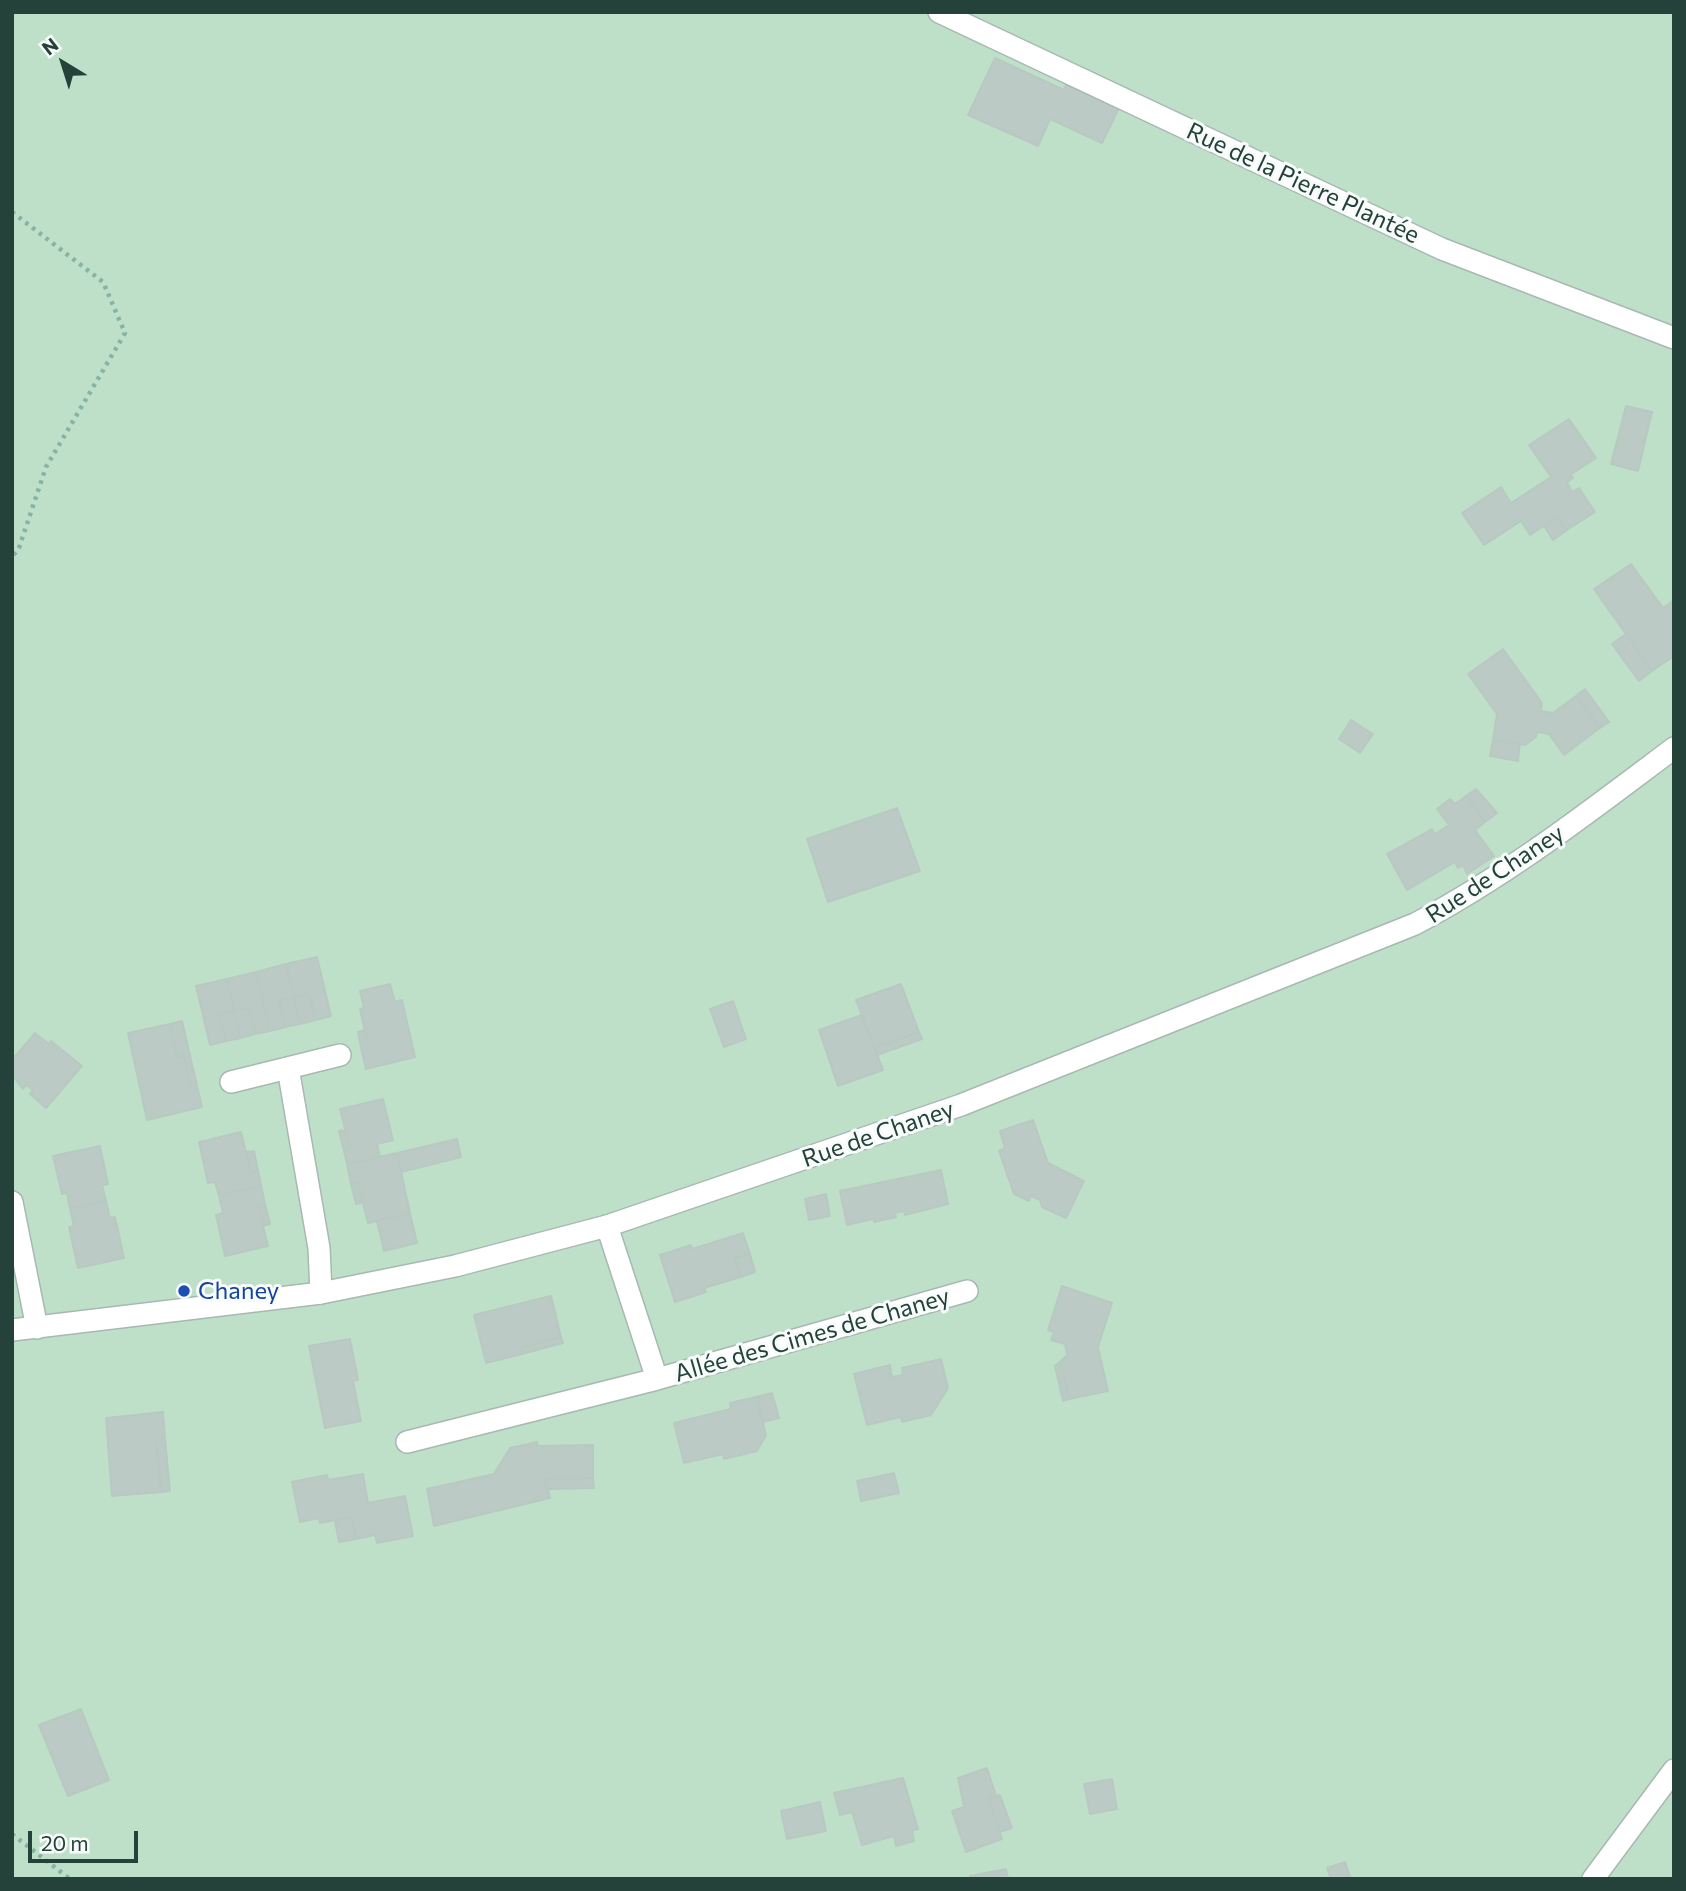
<!DOCTYPE html>
<meta charset="utf-8">
<style>
body{margin:0}
#map{position:relative;width:1686px;height:1891px;overflow:hidden;background:#e6efeb;font-family:Commissioner,sans-serif}
canvas{display:block}
.frame{position:absolute;inset:0;border:14px solid #24423a;pointer-events:none}
.north{position:absolute;left:28px;top:28px;width:70px;height:70px;-webkit-text-stroke:5px #f7fbf9;paint-order:stroke;rotate:322deg;font-size:19px;font-weight:700;line-height:28px;text-align:center;color:#24423a}
.north::after{content:'';display:block;margin:auto;width:24px;height:32px;background:#24423a;clip-path:polygon(50% 0,100% 100%,50% 72%,0 100%)}
.scale{position:absolute;left:28px;top:1831px;width:110px;height:32px;box-sizing:border-box;border:4px solid #24423a;border-top:0;padding-left:9px;font-size:21px;line-height:24px;white-space:nowrap;color:#24423a;-webkit-text-stroke:5px #f7fbf9;paint-order:stroke}
</style>
<div id="map">
<canvas width="1686" height="1891"></canvas>
<div class="frame"></div>
<div class="north">N</div>
<div class="scale">20 m</div>
</div>
<script>
const ctx = document.querySelector('canvas').getContext('2d');
ctx.lineJoin = 'round';
function fillPath(path, color) {
  ctx.fillStyle = color;
  ctx.fill(path, 'evenodd');
}
function trace(path, color, width, dash) {
  ctx.strokeStyle = color;
  ctx.lineWidth = width;
  ctx.lineCap = dash ? 'butt' : 'round';
  ctx.setLineDash(dash || []);
  ctx.stroke(path);
}
function label(font, color, halo, rows, align = 'center') {
  ctx.font = font + ' Commissioner,sans-serif';
  ctx.lineWidth = 6;
  ctx.setLineDash([]);
  ctx.textBaseline = 'middle';
  ctx.strokeStyle = halo;
  ctx.fillStyle = color;
  for (const [text, x, y, turn = 0] of rows) {
    ctx.save();
    ctx.translate(x, y);
    ctx.rotate((+turn || 0) * Math.PI / 180);
    ctx.textAlign = isNaN(turn) ? turn : align;
    if (halo) ctx.strokeText(text, 0, 0);
    ctx.fillText(text, 0, 0);
    ctx.restore();
  }
}
fillPath(new Path2D(`
 M12,12H1674V1879H12Z`), '#bfe0c8');
const building = new Path2D(`
 M995,58L1064,90L1066,85L1119,108L1102,143L1050,119L1038,146L968,115Z
 M1626,406L1652,412L1638,471L1611,464Z
 M1569,419L1596,458L1570,475L1573,478L1567,482L1572,492L1579,488L1595,512L1567,530L1557,517L1530,535L1521,521L1484,545L1462,513L1501,487L1511,503L1551,477L1529,445Z
 M1557,517L1567,530L1553,540L1544,526Z
 M1631,564L1663,608L1674,600V656L1652,671L1594,589Z
 M1626,634L1652,671L1639,681L1612,644Z
 M1503,649L1542,703L1541,711L1553,713L1576,696L1600,728L1564,755L1549,734L1537,732L1536,737L1525,745L1493,740L1497,714L1468,674Z
 M1585,689L1609,722L1600,728L1576,696Z
 M1351,720L1373,734L1360,753L1339,739Z
 M1493,740L1520,744L1518,761L1490,756Z
 M1476,789L1497,813L1485,822L1466,796Z
 M1466,796L1485,822L1475,830L1494,856L1467,874L1463,865L1458,868L1455,862L1407,890L1387,854L1432,829L1435,834L1449,825L1437,809L1450,799L1455,804Z
 M897,808L920,871L828,902L807,839Z
 M317,957L331,1016L316,1020L309,994L294,997L286,964Z
 M286,964L294,997L279,1000L285,1027L270,1031L256,972Z
 M256,972L270,1031L255,1034L249,1008L234,1011L227,979Z
 M227,979L234,1011L219,1015L226,1041L210,1045L196,986Z
 M390,984L395,1002L402,1000L415,1057L366,1069L362,1052L369,1050L360,1009L364,1008L360,991Z
 M901,984L919,1032L874,1048L856,1000Z
 M309,994L316,1020L300,1024L294,997Z
 M294,997L300,1024L285,1027L279,1000Z
 M733,1001L746,1039L724,1047L710,1009Z
 M249,1008L255,1034L241,1038L234,1011Z
 M234,1011L241,1038L226,1041L219,1015Z
 M862,1015L883,1070L838,1086L819,1030Z
 M182,1021L198,1090L192,1091L184,1056L177,1057L170,1024Z
 M170,1024L177,1057L184,1056L192,1091L198,1090L202,1107L147,1120L128,1033Z
 M365,1030L369,1050L362,1052L358,1032Z
 M919,1032L922,1039L877,1055L874,1048Z
 M35,1033L49,1044L51,1041L82,1066L46,1108L30,1094L33,1090L26,1085L23,1089L12,1075V1060Z
 M383,1099L393,1140L377,1144L380,1157L347,1164L344,1151L350,1149L340,1109Z
 M1033,1120L1048,1163L1084,1181L1066,1218L1042,1207L1040,1200L1031,1196L1029,1201L1014,1194L999,1151L1005,1148L1000,1131Z
 M346,1130L350,1149L344,1151L339,1131Z
 M241,1132L251,1173L258,1171L261,1185L219,1196L215,1182L208,1183L199,1142Z
 M457,1139L461,1157L401,1172L397,1153Z
 M100,1146L108,1184L102,1185L106,1201L70,1209L67,1193L62,1194L53,1156Z
 M254,1151L258,1171L251,1173L246,1152Z
 M397,1153L410,1213L368,1223L358,1183L351,1184L347,1164Z
 M941,1170L948,1204L905,1215L904,1211L895,1213L896,1217L874,1222L873,1219L847,1225L840,1191Z
 M358,1183L363,1202L356,1204L351,1184Z
 M261,1185L265,1204L258,1206L268,1246L225,1256L216,1215L223,1213L219,1196Z
 M826,1194L830,1216L809,1220L805,1199Z
 M106,1201L110,1218L115,1217L124,1258L78,1268L69,1227L74,1226L70,1209Z
 M265,1204L270,1224L263,1226L258,1206Z
 M410,1213L417,1243L384,1251L377,1221Z
 M743,1233L750,1254L735,1258L741,1277L704,1288L706,1292L675,1302L660,1255L691,1245L692,1249Z
 M750,1254L755,1272L741,1277L735,1258Z
 M1062,1286L1112,1303L1098,1347L1108,1391L1069,1399L1061,1361L1067,1355L1065,1344L1051,1340L1054,1332L1048,1330Z
 M551,1296L561,1337L520,1348L522,1354L486,1363L474,1315Z
 M561,1337L563,1343L522,1354L520,1348Z
 M350,1339L358,1380L353,1381L361,1421L325,1428L309,1346Z
 M941,1359L948,1388L931,1415L902,1422L901,1417L867,1425L854,1374L890,1365L892,1377L903,1375L902,1368Z
 M1061,1361L1069,1399L1063,1401L1055,1366Z
 M772,1393L779,1418L763,1422L756,1397Z
 M756,1397L766,1435L757,1451L724,1459L723,1454L684,1463L674,1423L731,1409L730,1403Z
 M163,1412L165,1439L156,1440L161,1492L112,1496L106,1418Z
 M165,1439L170,1491L161,1492L156,1440Z
 M537,1442V1446L593,1445V1478L545,1479L550,1498L434,1526L427,1489L494,1474L510,1448Z
 M894,1473L899,1493L861,1501L857,1481Z
 M363,1474L368,1503L405,1496L413,1536L377,1543L375,1535L356,1539L352,1517L320,1523L319,1518L300,1522L292,1482L327,1475L328,1480Z
 M593,1478L594,1488L548,1489L545,1479Z
 M352,1517L356,1539L339,1542L335,1521Z
 M81,1709L109,1780L68,1796L39,1725Z
 M987,1768L996,1796L988,1799L1002,1839L966,1852L952,1811L964,1807L958,1778Z
 M903,1778L918,1829L912,1831L914,1841L896,1846L894,1836L862,1845L852,1812L840,1815L834,1793Z
 M1112,1779L1117,1809L1090,1814L1084,1784Z
 M1000,1795L1012,1828L1000,1832L988,1799Z
 M820,1802L826,1831L787,1839L781,1811Z
 M1345,1862L1351,1879H1331L1327,1868Z
 M1006,1869L1008,1879H971L970,1876Z`);
fillPath(building, '#bbcac4');
trace(building, '#b8c9c2', 2);
const minor = new Path2D(`
 M939,12L1442,249L1674,338
 M288,1068L319,1248L321,1293
 M231,1082L340,1055
 M12,1202L37,1328
 M607,1226L657,1379
 M407,1442L657,1379L967,1291
 M1593,1879L1674,1770`);
const tertiary = new Path2D(`
 M12,1330L321,1293L455,1266L607,1226L961,1105L1415,924C1508,875 1590,811 1674,748`);
trace(minor, '#a8b8b2', 24);
trace(tertiary, '#a8b8b2', 24);
trace(new Path2D(`
 M12,212L103,282L125,333L46,467L19,548L12,557
 M12,1834L70,1879`), '#86b3a5', 4.5, [3.5, 5]);
trace(minor, '#fff', 21);
trace(tertiary, '#fff', 21);
for (const [x, y, r, color] of [
 [184,1291,7,"#1a4fb4"]
]) {
  const dot = new Path2D();
  dot.arc(x, y, r, 0, 2 * Math.PI);
  ctx.fillStyle = color;
  ctx.fill(dot);
  trace(dot, '#f7fbf9', 2.5);
}
label('24px', '#24423a', '#f7fbf9', [
 ["Rue de la Pierre Plantée",1303,183,25],
 ["Rue de Chaney",1495,874,-33],
 ["Rue de Chaney",878,1134,-19],
 ["Allée des Cimes de Chaney",812,1335,-16]
]);
label('24px', '#164399', '#f7fbf9', [
 ["Chaney",198,1291]
], 'left');
</script>
